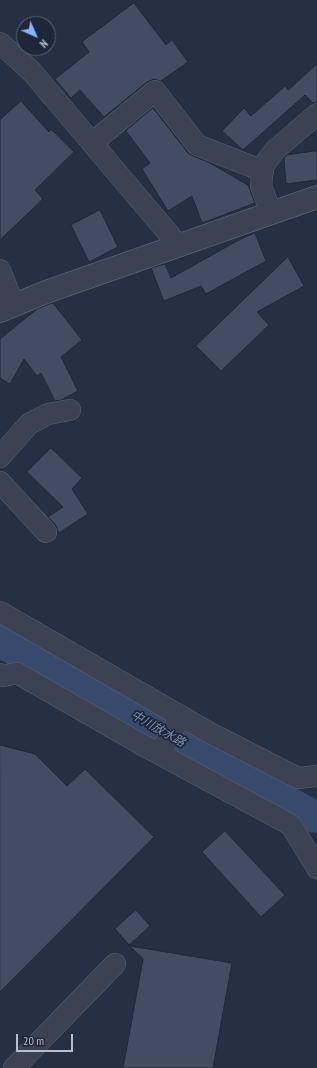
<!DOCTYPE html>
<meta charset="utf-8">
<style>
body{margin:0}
#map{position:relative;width:317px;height:1068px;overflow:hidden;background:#253044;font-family:"PT Sans Narrow",sans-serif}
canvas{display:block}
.north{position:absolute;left:16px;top:16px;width:40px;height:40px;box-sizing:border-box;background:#1e2739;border:1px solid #5b6374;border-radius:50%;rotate:135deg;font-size:11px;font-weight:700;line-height:16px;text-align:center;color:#b7becd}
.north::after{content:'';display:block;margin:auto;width:14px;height:18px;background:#8bb0fe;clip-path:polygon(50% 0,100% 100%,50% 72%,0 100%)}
.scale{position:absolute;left:16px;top:1034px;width:57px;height:18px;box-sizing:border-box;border:2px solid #b7becd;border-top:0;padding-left:5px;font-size:12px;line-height:14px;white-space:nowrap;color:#b7becd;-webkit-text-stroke:3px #1e2739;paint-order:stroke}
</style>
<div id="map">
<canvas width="317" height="1068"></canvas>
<div class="north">N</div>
<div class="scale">20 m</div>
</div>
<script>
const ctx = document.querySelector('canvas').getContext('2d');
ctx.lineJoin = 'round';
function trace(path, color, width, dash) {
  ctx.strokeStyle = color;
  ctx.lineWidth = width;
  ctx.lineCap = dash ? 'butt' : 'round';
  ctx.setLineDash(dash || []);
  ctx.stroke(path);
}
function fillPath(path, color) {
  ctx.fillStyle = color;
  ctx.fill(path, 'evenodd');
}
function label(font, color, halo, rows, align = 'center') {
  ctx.font = font + ' "PT Sans Narrow","Noto Sans JP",sans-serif';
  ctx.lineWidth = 3.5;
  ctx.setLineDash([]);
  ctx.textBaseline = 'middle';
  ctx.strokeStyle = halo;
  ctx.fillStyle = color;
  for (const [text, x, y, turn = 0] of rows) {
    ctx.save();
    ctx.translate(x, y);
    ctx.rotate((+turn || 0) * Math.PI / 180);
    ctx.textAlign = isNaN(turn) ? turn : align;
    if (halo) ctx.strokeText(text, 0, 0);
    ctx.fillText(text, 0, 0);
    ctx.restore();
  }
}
trace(new Path2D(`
 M0,640L309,815L317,816`), '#384a6c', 34);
const building = new Path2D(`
 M134,3L166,45L172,40L188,62L161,81L154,79L147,82L104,117L80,90L71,98L55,79L89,52L82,42Z
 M317,64V102L313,103L305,95L243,150L222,131L244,108L251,116L285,86L288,90Z
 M21,101L49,132L51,129L74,152L35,190L43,199L0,240V120Z
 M153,108L188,153L193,156L208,162L248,185L255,203L202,223L192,196L168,211L142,169L150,163L126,131Z
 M317,151V180L286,184L284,158L287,155Z
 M100,210L118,247L89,262L71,225Z
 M255,233L266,261L206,294L201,286L164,301L151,268L165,264L171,278L237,241Z
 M288,257L304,286L257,312L269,325L221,371L196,346Z
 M53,303L82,340L61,357L78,391L61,400L55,401L41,373L37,376L24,359L10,384L0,378V339L37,309Z
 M51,448L82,478L72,489L88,514L59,533L55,524L48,517L63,507L27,472Z
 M0,745L35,754L67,786L85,769L154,837L0,992Z
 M225,831L285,895L261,917L202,852Z
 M136,910L150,926L129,945L115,929Z
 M130,946L232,963L213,1068H123L143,959Z`);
fillPath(building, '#424d64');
trace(building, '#20293a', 1);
const minor = new Path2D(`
 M0,43L32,72L179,246
 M92,143L155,91L197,145L263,171
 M271,213L261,186L263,166L275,150L317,114
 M0,270L14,306
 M0,457L29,424L48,414L70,410
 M0,482L46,532
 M0,612L210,733L298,778L317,776
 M0,674L3,676L17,673L139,743L291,825L317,868
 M159,754L181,716
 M14,1068L115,964`);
const tertiary = new Path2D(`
 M0,311L46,292L317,197`);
trace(minor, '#586070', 22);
trace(tertiary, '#586070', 24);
trace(minor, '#3a4253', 21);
trace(tertiary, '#3a4253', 22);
label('italic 12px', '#7c91b6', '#1e2739', [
 ["中川放水路",158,729,30]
]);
</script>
